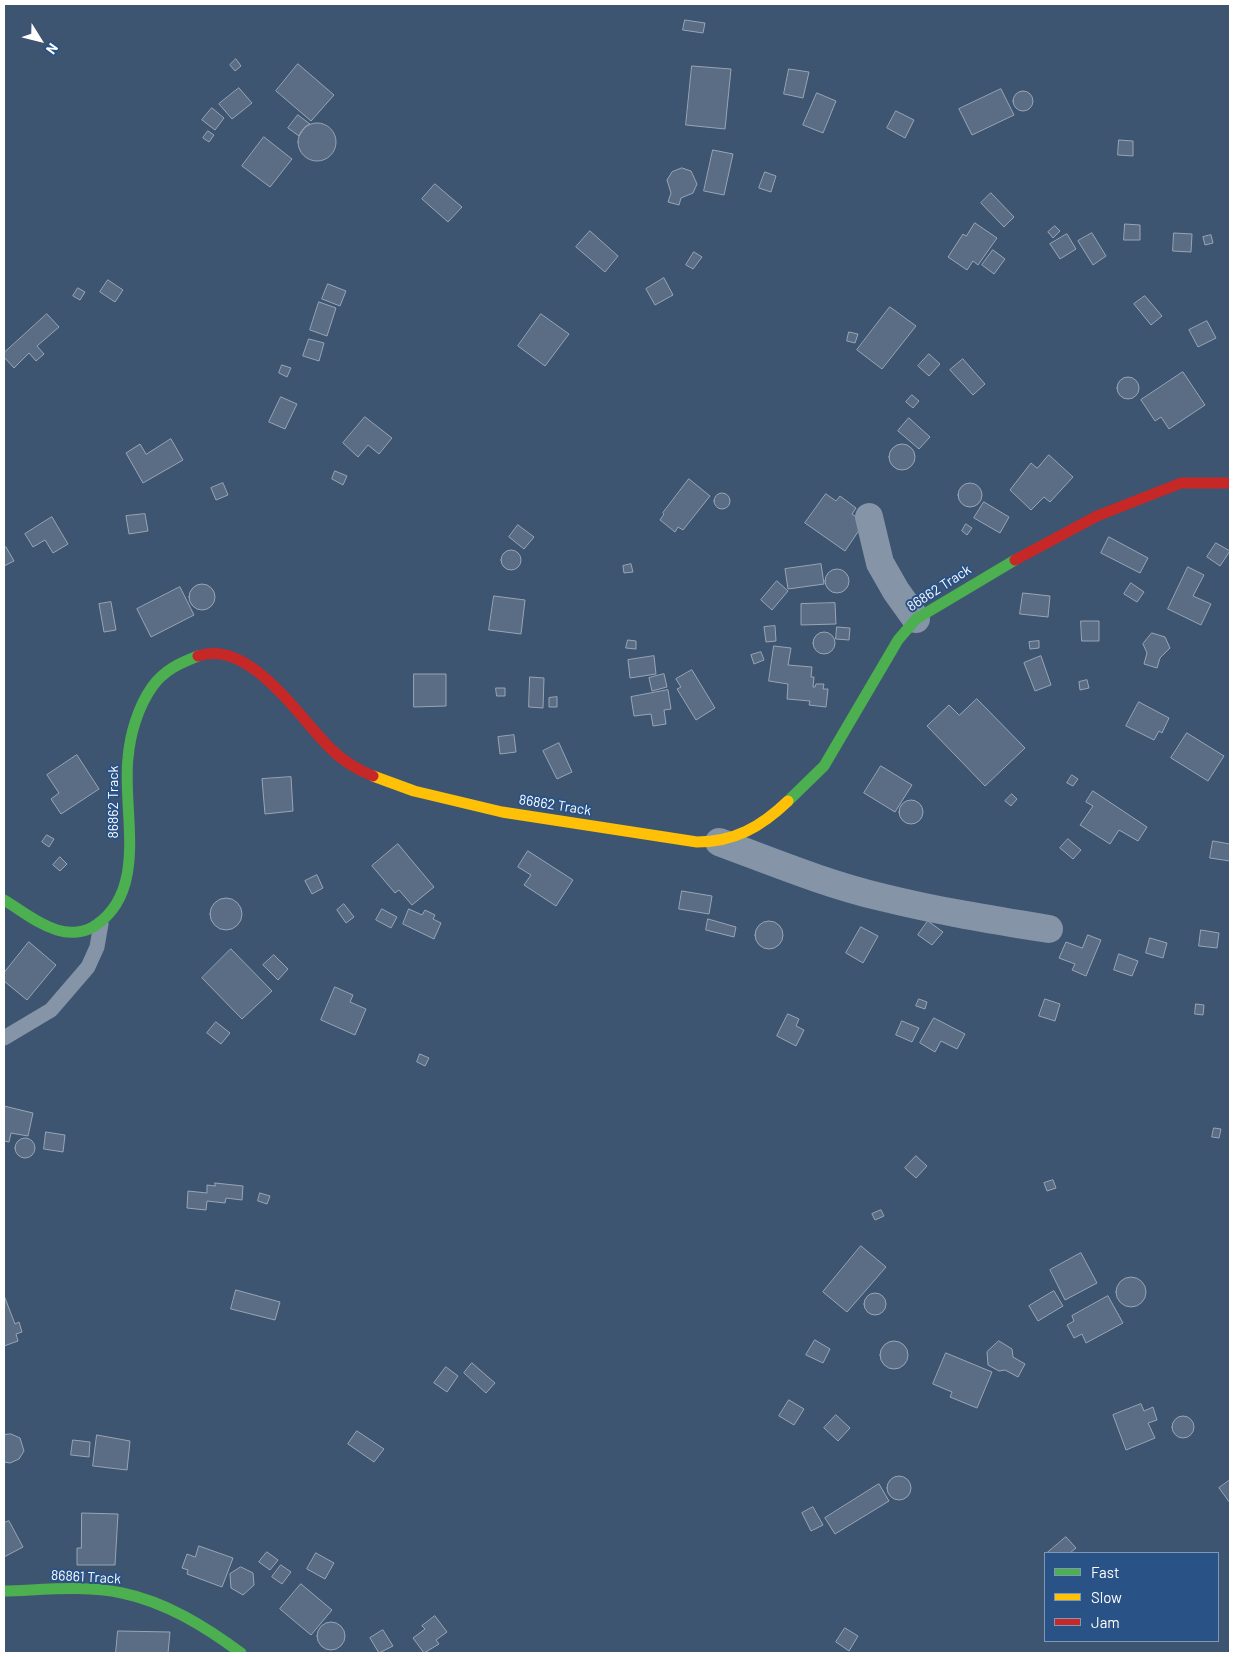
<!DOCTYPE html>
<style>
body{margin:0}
#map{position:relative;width:1234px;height:1657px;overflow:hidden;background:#3e5571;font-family:Barlow,sans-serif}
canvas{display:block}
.frame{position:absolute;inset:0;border:5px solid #fff;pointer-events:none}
.legend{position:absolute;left:1044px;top:1552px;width:175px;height:90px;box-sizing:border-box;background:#295286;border:1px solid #7f97b6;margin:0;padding:6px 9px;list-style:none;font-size:15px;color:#fff}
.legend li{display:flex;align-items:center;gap:10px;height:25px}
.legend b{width:25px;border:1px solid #7f97b6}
.north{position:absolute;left:15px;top:15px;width:50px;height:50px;-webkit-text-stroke:4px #295286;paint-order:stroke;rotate:126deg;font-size:14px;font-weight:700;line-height:20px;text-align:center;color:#fff}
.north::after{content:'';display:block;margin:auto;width:18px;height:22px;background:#fff;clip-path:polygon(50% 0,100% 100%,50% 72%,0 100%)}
</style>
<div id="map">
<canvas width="1234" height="1657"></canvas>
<div class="frame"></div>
<ul class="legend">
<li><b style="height:6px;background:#4caf50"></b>Fast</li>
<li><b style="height:6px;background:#ffc107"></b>Slow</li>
<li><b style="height:6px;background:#c62828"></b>Jam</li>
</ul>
<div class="north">N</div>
</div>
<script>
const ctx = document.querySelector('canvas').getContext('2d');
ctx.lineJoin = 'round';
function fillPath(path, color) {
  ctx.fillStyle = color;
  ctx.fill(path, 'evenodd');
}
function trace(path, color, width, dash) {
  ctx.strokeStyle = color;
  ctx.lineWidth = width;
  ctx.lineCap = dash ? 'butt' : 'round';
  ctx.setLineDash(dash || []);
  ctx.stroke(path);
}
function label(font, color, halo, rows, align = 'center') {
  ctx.font = font + ' Barlow,sans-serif';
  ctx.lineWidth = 4;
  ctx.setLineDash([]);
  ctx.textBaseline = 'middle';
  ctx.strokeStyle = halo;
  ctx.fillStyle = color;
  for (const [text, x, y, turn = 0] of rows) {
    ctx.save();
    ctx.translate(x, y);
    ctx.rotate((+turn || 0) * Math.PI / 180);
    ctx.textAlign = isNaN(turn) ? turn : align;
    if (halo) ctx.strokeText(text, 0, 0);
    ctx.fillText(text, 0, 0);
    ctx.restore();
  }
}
const building = new Path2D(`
 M685,20L705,23L703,33L683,30Z
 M236,59L241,66L235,71L230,65Z
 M298,64L334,95L311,121L276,91Z
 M692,66L731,69L725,129L686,125Z
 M789,69L809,72L803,98L784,94Z
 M239,88L252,103L232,119L219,104Z
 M1001,89L1014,115L972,135L959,109Z
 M1013 101a10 10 0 1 1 20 0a10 10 0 1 1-20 0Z
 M817,93L836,101L823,133L803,125Z
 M212,108L224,118L215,130L202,120Z
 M896,111L914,120L905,138L887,128Z
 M298,115L310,124L305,127L299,136L288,128Z
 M298 142a19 19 0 1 1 38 0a19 19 0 1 1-38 0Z
 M208,131L214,135L209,142L203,138Z
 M264,137L292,159L270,187L242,166Z
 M1119,140L1133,141V156L1118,155Z
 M713,150L733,154L724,195L704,191Z
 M682,168L691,171L697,184L693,193L681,198L679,205L668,202L671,193L667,180L672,172Z
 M765,172L776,176L771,192L759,188Z
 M435,184L462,207L448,222L422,199Z
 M991,193L1014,217L1004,227L981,203Z
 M975,223L997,238L978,265L973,261L967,270L948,257L963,234L966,236Z
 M1125,224L1140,225V240H1124Z
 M1055,226L1060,231L1053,238L1048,232Z
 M590,231L618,256L605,272L576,247Z
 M1092,233L1106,256L1093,265L1078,241Z
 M1174,233L1192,234L1191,252L1173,251Z
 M1067,234L1076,249L1060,259L1050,244Z
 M1211,235L1213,243L1205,245L1203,237Z
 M993,250L1005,259L994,274L982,265Z
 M694,252L702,257L693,269L686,265Z
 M664,278L673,295L655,305L646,289Z
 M108,280L123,290L115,302L100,292Z
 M328,284L346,291L340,306L322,299Z
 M78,288L85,292L80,300L73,296Z
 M1145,296L1162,316L1151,325L1134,304Z
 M319,302L336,308L327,336L310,330Z
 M890,307L916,326L882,369L857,350Z
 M47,314L59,327L37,346L44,354L36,361L29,353L14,368L4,357V353Z
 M541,314L569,334L545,366L518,346Z
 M1207,321L1216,338L1198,347L1189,330Z
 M849,332L858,334L855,343L847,341Z
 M309,339L324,343L319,361L303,356Z
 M929,354L940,364L929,376L918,366Z
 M963,359L985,384L973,395L950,370Z
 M282,365L291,368L287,377L279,373Z
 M1183,372L1205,405L1169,429L1161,417L1155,421L1141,400Z
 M1117 388a11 11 0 1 1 22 0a11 11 0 1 1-22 0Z
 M912,395L919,401L913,408L906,402Z
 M281,397L297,404L285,429L269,422Z
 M365,417L392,438L379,454L368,445L358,457L343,443Z
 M909,418L930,437L919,449L898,431Z
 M171,439L183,460L143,483L126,453L140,444L146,454Z
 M889 457a13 13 0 1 1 26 0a13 13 0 1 1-26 0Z
 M1049,455L1073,477L1050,502L1044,497L1031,510L1010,490L1031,463L1037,468Z
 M335,471L347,476L343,485L332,479Z
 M689,479L710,496L683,530L678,527L675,532L660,520L664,514L663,513Z
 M223,483L228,495L216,500L211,488Z
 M958 495a12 12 0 1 1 24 0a12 12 0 1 1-24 0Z
 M714 501a8 8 0 1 1 16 0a8 8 0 1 1-16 0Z
 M826,494L836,501L840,496L856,508L852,514L864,523L845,551L805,523Z
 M984,502L1009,517L1000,533L974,518Z
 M145,514L148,531L129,534L126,516Z
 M52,517L68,544L53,553L45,540L33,547L25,534Z
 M966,524L972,528L967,535L962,531Z
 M518,525L534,537L524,549L509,537Z
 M1109,537L1148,558L1140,573L1101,553Z
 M1216,543L1230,551L1220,566L1207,557Z
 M6,547L14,561L4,566V548Z
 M501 560a10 10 0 1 1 20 0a10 10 0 1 1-20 0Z
 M631,564L633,572L624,573L623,566Z
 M821,564L824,584L788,589L785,569Z
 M1188,567L1204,575L1193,596L1211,604L1201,625L1168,609Z
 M825 581a12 12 0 1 1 24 0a12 12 0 1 1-24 0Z
 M777,581L788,591L772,610L761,600Z
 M1131,583L1144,592L1137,602L1124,594Z
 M189 597a13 13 0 1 1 26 0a13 13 0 1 1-26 0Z
 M180,587L194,615L151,637L137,609Z
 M1023,593L1050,596L1048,617L1020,614Z
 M494,596L525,600L521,634L489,630Z
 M111,602L116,630L104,632L99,604Z
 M835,603L836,624L801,625V604Z
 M1081,621H1099V641H1082Z
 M775,626L776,641L766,642L764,627Z
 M837,627L850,628L849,640L836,639Z
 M813 643a11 11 0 1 1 22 0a11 11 0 1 1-22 0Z
 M1152,633L1165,637L1170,648L1160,658L1157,668L1144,664L1147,653L1143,644Z
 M628,640L636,641V649L626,648Z
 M1039,641V648L1030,649L1029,642Z
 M774,646L791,648L788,665L812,667L811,677H814L813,687H815L816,684H824L823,689H828L826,707L809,705L810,701L787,699L788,684L769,681Z
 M761,652L764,660L754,664L751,655Z
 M654,656L656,674L630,678L628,660Z
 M1041,656L1051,685L1035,691L1024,663Z
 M692,670L715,708L696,720L677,689L681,687L676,679Z
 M414,674H446V706L414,707Z
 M664,674L667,687L652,691L649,678Z
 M530,677L544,678L543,708L529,707Z
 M1087,680L1089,688L1080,690L1079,682Z
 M496,688H505V696H497Z
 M668,690L671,709L664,710L666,724L653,726L651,714L634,716L631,697Z
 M557,697V707H549V698Z
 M977,699L1025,748L985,786L927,726L949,705L959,715Z
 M1139,702L1169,718L1162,733L1159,731L1154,740L1126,726Z
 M1187,733L1224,756L1208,781L1171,758Z
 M514,735L516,752L500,754L498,737Z
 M559,743L572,772L557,779L543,751Z
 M77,755L99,789L61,814L51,799L59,793L47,775Z
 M881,766L912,785L895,812L864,793Z
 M1072,775L1078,779L1073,786L1067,783Z
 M291,777L293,811L265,814L262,779Z
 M1093,791L1147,827L1138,841L1119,830L1110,844L1080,825L1093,806L1086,802Z
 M1012,794L1017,799L1011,806L1005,801Z
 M899 812a12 12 0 1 1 24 0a12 12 0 1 1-24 0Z
 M47,835L54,839L49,847L42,842Z
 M1068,839L1081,850L1073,859L1060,848Z
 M1213,841L1230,844V861L1210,858Z
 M398,844L434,887L412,905L399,890L395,893L372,866Z
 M528,851L573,880L556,906L524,885L531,875L518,867Z
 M60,857L67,864L60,871L53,865Z
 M317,875L323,888L312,894L305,881Z
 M682,891L712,896L709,914L679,909Z
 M210 914a16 16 0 1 1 32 0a16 16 0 1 1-32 0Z
 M344,904L354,917L346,923L337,910Z
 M382,909L397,917L391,928L376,920Z
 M409,909L422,915L425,910L435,915L433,919L441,923L434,939L403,924Z
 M708,919L736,927L734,937L706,930Z
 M755 935a14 14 0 1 1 28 0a14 14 0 1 1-28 0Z
 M928,921L943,932L932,945L918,935Z
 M861,927L878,936L863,963L846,953Z
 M1201,930L1219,933L1217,948L1199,946Z
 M1088,935L1101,940L1086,976L1072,970L1075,964L1059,958L1066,942L1082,948Z
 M1150,938L1167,943L1163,958L1146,953Z
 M29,942L56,965L27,1000L4,981V973Z
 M231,949L272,991L242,1019L202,978Z
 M1119,954L1138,961L1132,976L1114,970Z
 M274,955L288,969L278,980L263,965Z
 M335,987L353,995L350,1002L366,1009L355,1035L321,1020Z
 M919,999L927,1002L925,1009L916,1006Z
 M1045,999L1060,1004L1055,1021L1039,1016Z
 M1196,1004L1204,1005L1203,1015L1195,1014Z
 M788,1014L799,1019L796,1026L804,1030L796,1046L777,1036Z
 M934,1018L965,1034L957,1049L941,1041L935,1052L920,1043Z
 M902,1021L919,1028L912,1042L896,1035Z
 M216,1022L230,1033L221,1044L207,1033Z
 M420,1054L429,1058L425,1066L417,1062Z
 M4,1106L33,1113L28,1136L11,1133L9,1142L4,1141Z
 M1214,1128L1221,1129L1219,1138L1212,1137Z
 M46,1132L65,1135L63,1152L44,1149Z
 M15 1148a10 10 0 1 1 20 0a10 10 0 1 1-20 0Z
 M916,1156L927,1166L916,1178L905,1168Z
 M1053,1180L1056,1188L1047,1191L1044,1183Z
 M215,1183L243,1186L242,1200L226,1198L225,1203L207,1201L206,1210L187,1208L188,1191L207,1193V1185L215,1186Z
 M260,1193L270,1196L267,1204L258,1201Z
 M881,1210L884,1216L875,1220L872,1214Z
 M861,1246L886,1267L847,1312L823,1292Z
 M1081,1253L1097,1283L1065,1300L1050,1270Z
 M1116 1292a15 15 0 1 1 30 0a15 15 0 1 1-30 0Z
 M236,1290L280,1302L275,1320L231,1309Z
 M1054,1291L1063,1306L1038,1321L1029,1306Z
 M864 1304a11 11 0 1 1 22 0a11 11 0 1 1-22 0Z
 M1108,1296L1123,1323L1086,1343L1082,1334L1074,1338L1067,1325L1074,1321L1072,1316Z
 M5,1298L15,1324L19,1322L22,1332L16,1334L18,1341L4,1346Z
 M815,1340L830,1349L823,1363L806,1355Z
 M880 1355a14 14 0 1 1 28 0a14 14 0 1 1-28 0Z
 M999,1341L1012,1349L1013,1357L1025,1364L1018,1377L1005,1370L999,1371L988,1365L987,1352Z
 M946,1353L992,1372L977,1408L950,1397L952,1392L933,1384Z
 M472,1363L495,1383L486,1393L464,1373Z
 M446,1367L458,1376L447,1392L434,1383Z
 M789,1400L804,1409L794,1425L779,1416Z
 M1141,1404L1144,1411L1153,1407L1157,1420L1148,1423L1155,1438L1126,1450L1113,1415Z
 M836,1415L850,1428L838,1441L824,1428Z
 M1172 1427a11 11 0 1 1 22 0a11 11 0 1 1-22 0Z
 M357,1431L384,1449L374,1462L348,1444Z
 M11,1434L20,1438L24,1451L19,1459L10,1463L4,1462V1435Z
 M97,1435L130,1441L127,1470L93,1466Z
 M73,1440L90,1442L89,1457L71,1455Z
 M887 1488a12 12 0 1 1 24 0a12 12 0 1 1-24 0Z
 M1230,1480V1503L1219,1488Z
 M879,1484L889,1501L835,1534L825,1518Z
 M813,1507L823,1525L811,1531L802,1513Z
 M82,1513L118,1514L115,1565H77V1548H81Z
 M9,1521L23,1547L4,1557V1523Z
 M1066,1537L1076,1548L1070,1553H1047Z
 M199,1546L233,1558L222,1587L187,1574L188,1570L182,1568L187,1554L195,1557Z
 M267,1552L278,1560L270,1570L259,1562Z
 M316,1553L334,1563L325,1579L307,1569Z
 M281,1565L291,1572L282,1584L272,1577Z
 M241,1567L253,1573L254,1585L243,1595L231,1588L230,1574Z
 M301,1584L332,1610L311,1635L280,1609Z
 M435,1616L447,1632L436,1640L439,1644L424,1653L413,1638L425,1629L422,1626Z
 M317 1636a14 14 0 1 1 28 0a14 14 0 1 1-28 0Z
 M845,1628L858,1636L849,1651L836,1642Z
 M383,1630L393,1646L379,1653L370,1638Z
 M118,1631L170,1632L168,1653H116Z`);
fillPath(building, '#5b6d84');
trace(building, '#98a5b5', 1);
trace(new Path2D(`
 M4,1038L51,1010L88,967L97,947L101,924`), '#8595a7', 15);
trace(new Path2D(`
 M869,517L880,563L896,591L916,619
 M719,842C773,862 826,884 881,897C937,911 993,920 1049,929`), '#8595a7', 28);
trace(new Path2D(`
 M788,801L824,766L898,640L916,619L1015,560
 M4,900C21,910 37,924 57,930C70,934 85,933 96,925C149,889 122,811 128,758C130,734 138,707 152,687C164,670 180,663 198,656
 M4,1591C42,1590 85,1585 122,1593C166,1602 206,1627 241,1653`), '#4caf50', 11);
trace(new Path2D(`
 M373,776L414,791L502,812L697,842C734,842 761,827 788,801`), '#ffc107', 11);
trace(new Path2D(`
 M1015,560L1097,516L1181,483H1230
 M198,656C250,638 299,718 331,749C343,761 358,770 373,776`), '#c62828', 11);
label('14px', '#fff', '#295286', [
 ["86862 Track",939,588,-33],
 ["86862 Track",113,802,-90],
 ["86862 Track",555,805,9],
 ["86861 Track",86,1577,3]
]);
</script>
